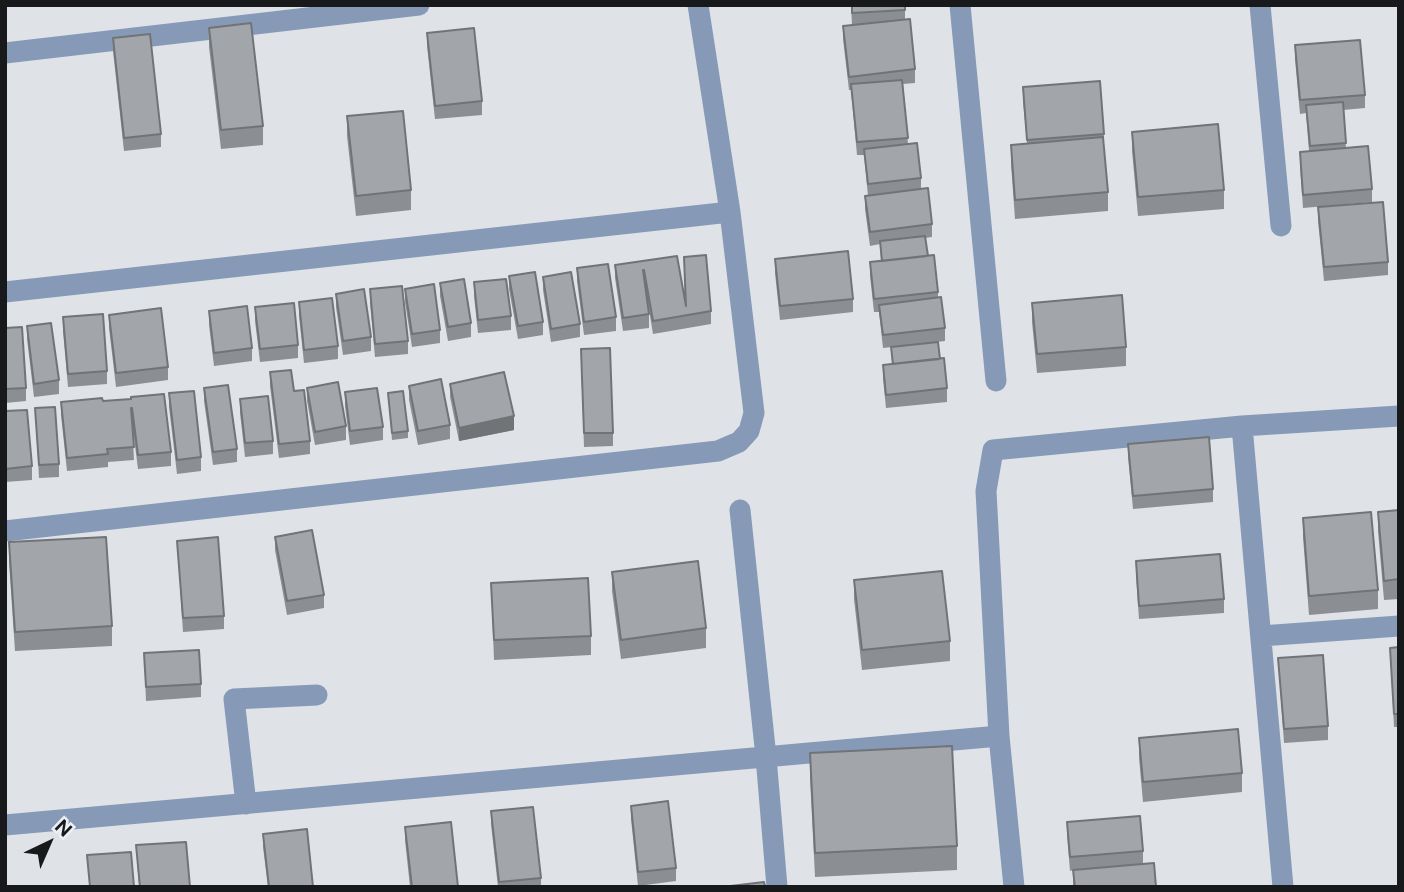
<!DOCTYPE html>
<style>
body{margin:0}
#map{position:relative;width:1404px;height:892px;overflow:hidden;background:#dfe3e8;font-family:"Public Sans",sans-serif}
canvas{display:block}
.frame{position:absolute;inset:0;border:7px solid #18191b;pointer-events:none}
.north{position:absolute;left:14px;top:808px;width:70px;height:70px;-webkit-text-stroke:5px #ecf0f5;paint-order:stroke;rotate:44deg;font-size:19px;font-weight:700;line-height:28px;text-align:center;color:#18191b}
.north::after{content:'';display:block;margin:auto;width:24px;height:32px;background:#18191b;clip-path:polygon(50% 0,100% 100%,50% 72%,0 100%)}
</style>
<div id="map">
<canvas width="1404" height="892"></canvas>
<div class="frame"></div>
<div class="north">N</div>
</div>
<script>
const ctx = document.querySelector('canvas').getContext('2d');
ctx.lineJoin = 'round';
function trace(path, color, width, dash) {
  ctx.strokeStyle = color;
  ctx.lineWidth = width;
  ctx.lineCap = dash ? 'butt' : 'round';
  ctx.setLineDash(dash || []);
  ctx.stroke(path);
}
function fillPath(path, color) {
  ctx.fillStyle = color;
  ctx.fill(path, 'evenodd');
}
trace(new Path2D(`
 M960,5L996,381
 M1260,5L1281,226
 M5,53L419,5
 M5,292L730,212
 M1242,426L1283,887
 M740,510L766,757L777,887
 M5,531L718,451L739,442L749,431L754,413L730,212L698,5
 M1261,636L1399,626
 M246,804L234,699L317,695
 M5,825L999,736
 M1014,887L999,736L986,491L993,450L1242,426L1399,416`), '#869ab7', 21);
fillPath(new Path2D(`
 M851,5H905V19L915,69V83L903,84L908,144L921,178V188L932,224V237L925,238L928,256L938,292V298L945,328V341L883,348L879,312H874L870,276V262L881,261L880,244L870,246L865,209V196H868L864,155H857L851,90H849L843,39V26L852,25Z
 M209,28L263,126V145L221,149L209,47Z
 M427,33L482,101V115L435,119L427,46Z
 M113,38L161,134V147L124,151L113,51Z
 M1295,45L1365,95V108L1343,110L1346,148L1372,189V202L1303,208L1300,166V152L1309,151L1306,113L1300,114L1295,59Z
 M1023,87L1104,134V147L1108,192V211L1015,219L1011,164V145L1027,143L1023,101Z
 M347,116L411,190V210L356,216L347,136Z
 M1132,132L1224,190V209L1138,216L1132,151Z
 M1318,207L1388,262V275L1324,281L1318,221Z
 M677,256L685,302L684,257L711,311V324L653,334L647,298L649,314V328L623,331L615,278V265Z
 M775,259L853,299V312L780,320L775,273Z
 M577,268L616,317V331L584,335L577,281Z
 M509,276L543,322V335L518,339L509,289Z
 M543,277L580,324V337L551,342L543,290Z
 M474,282L511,316V330L478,333L474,296Z
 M440,283L471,323V337L448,341L440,296Z
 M370,289L408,341V354L375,357L370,303Z
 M405,289L440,330V343L412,347L405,302Z
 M336,294L371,337V351L343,355L336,307Z
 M299,302L338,346V359L304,363L299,316Z
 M1032,303L1126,347V366L1037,373L1032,322Z
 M255,307L298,345V358L260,362L255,321Z
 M209,311L252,348V361L214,366L209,325Z
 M109,315L168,367V380L116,387L109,328Z
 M63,317L107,371V384L68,387L63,331Z
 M27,326L59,380V394L34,397L27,339Z
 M5,328L26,388V401L5,403Z
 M891,347L940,359L947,388V402L886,408L883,379V365L892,364Z
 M581,362L613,433V446L584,447Z
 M270,372L294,391L310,441V454L279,458L270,386Z
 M450,384L514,430L459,441L450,397Z
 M409,386L450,425V439L418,445L409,400Z
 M204,388L237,449V462L213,465L204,401Z
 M307,388L346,426V440L315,445L307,401Z
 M345,392L383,427V440L350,445L345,406Z
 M169,393L201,457V471L177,474L169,407Z
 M388,393L408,431V438L392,440Z
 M131,399L171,452V466L138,469L132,422L134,460L108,462V467L67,471L61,415V402L103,401Z
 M240,399L273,441V454L245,457L240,413Z
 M35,408L59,464V477L39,478Z
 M5,411L32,466V480L5,482Z
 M1128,444L1213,489V502L1133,509L1128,457Z
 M1399,510V599L1384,600L1378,531V512Z
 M1303,518L1378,590V609L1309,615L1303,537Z
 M275,537L324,595V608L287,615L275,550Z
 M177,541L224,616V629L183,632Z
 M9,542L112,626V646L15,651L9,562Z
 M1136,561L1224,599V613L1139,619L1136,575Z
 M612,572L706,628V648L621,659L612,591Z
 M854,580L950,641V661L862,670L854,599Z
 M491,583L591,636V655L494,660Z
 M1399,647V727H1394L1390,648Z
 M144,653L201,684V697L146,701Z
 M1278,658L1328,726V740L1284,743Z
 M1139,738L1242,773V792L1143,802L1139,758Z
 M810,753L957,846V870L815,877L810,777Z
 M631,806L676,868V881L638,886L631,819Z
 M491,811L541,878V887H498L491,824Z
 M1067,822L1143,851V863L1156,887H1073V870L1070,871L1067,835Z
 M405,827L458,887H410L405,840Z
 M263,834L313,887H268L263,847Z
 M136,845L190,887H139Z`), '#8b8e92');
fillPath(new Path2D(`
 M514,416V430L459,441V428Z`), '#717477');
const building = new Path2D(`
 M852,5H905V10L852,13Z
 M910,19L915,69L849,77L843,26Z
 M251,23L263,126L221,130L209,28Z
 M474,28L482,101L435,106L427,33Z
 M150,34L161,134L124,138L113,38Z
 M1360,40L1365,95L1300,100L1295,45Z
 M902,80L908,138L857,142L851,84Z
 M1100,81L1104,134L1027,140L1023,87Z
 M1343,102L1346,143L1310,146L1306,105Z
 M403,111L411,190L356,196L347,116Z
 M1218,124L1224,190L1138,197L1132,132Z
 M1103,137L1108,192L1015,200L1011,145Z
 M917,143L921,178L868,184L864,149Z
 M1368,146L1372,189L1303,195L1300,152Z
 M928,188L932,224L870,232L865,196Z
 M1383,202L1388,262L1324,267L1318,207Z
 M925,236L928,256L882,261L880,241Z
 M848,251L853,299L780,306L775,259Z
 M706,255L711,311L653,321L644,270H643L649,314L623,318L615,265L677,256L686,306L684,257Z
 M934,255L938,292L874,299L870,262Z
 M608,264L616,317L584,322L577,268Z
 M535,272L543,322L518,326L509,276Z
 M571,272L580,324L551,329L543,277Z
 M464,279L471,323L448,327L440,283Z
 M506,279L511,316L478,320L474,282Z
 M434,284L440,330L412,334L405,289Z
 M402,286L408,341L375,344L370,289Z
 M364,289L371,337L343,341L336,294Z
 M1122,295L1126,347L1037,354L1032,303Z
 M941,297L945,328L883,335L879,305Z
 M332,298L338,346L304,350L299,302Z
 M294,303L298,345L260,349L255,307Z
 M247,306L252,348L214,353L209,311Z
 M161,308L168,367L116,373L109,315Z
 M103,314L107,371L68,374L63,317Z
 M51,323L59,380L34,384L27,326Z
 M22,327L26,388L5,389V328Z
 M938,342L940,359L893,364L891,347Z
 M610,348L613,433H584L581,349Z
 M944,358L947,388L886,395L883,365Z
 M291,370L294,391L304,390L310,441L279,444L270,372Z
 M504,372L514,416L459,428L450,384Z
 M441,379L450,425L418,431L409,386Z
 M338,382L346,426L315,432L307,388Z
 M228,385L237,449L213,452L204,388Z
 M377,388L383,427L350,431L345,392Z
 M194,391L201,457L177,460L169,393Z
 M403,391L408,431L392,433L388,393Z
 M164,394L171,452L138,455L132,408H131L134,447L107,449L108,454L67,458L61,402L102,398L103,401L131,399V397Z
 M268,396L273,441L245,443L240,399Z
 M55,407L59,464L39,465L35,408Z
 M27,410L32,466L5,469V411Z
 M1209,437L1213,489L1133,496L1128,444Z
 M1399,510V579L1384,581L1378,512Z
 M1371,512L1378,590L1309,596L1303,518Z
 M312,530L324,595L287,601L275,537Z
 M106,537L112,626L15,632L9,542Z
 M218,537L224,616L183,618L177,541Z
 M1220,554L1224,599L1139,606L1136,561Z
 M698,561L706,628L621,640L612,572Z
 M942,571L950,641L862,650L854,580Z
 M588,578L591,636L494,640L491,583Z
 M1399,647V714H1394L1390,648Z
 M199,650L201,684L146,687L144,653Z
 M1323,655L1328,726L1284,729L1278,658Z
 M1238,729L1242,773L1143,782L1139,738Z
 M952,746L957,846L815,853L810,753Z
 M668,801L676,868L638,872L631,806Z
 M533,807L541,878L499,882L491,811Z
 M1140,816L1143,851L1070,857L1067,822Z
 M451,822L458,887H412L405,827Z
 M307,829L313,887H269L263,834Z
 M186,842L190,887H140L136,845Z
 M131,852L134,887H90L87,855Z
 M1154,863L1156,887H1075L1073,870Z
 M764,882L765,887H722Z`);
fillPath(building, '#a2a5aa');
trace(building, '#717477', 2);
</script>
